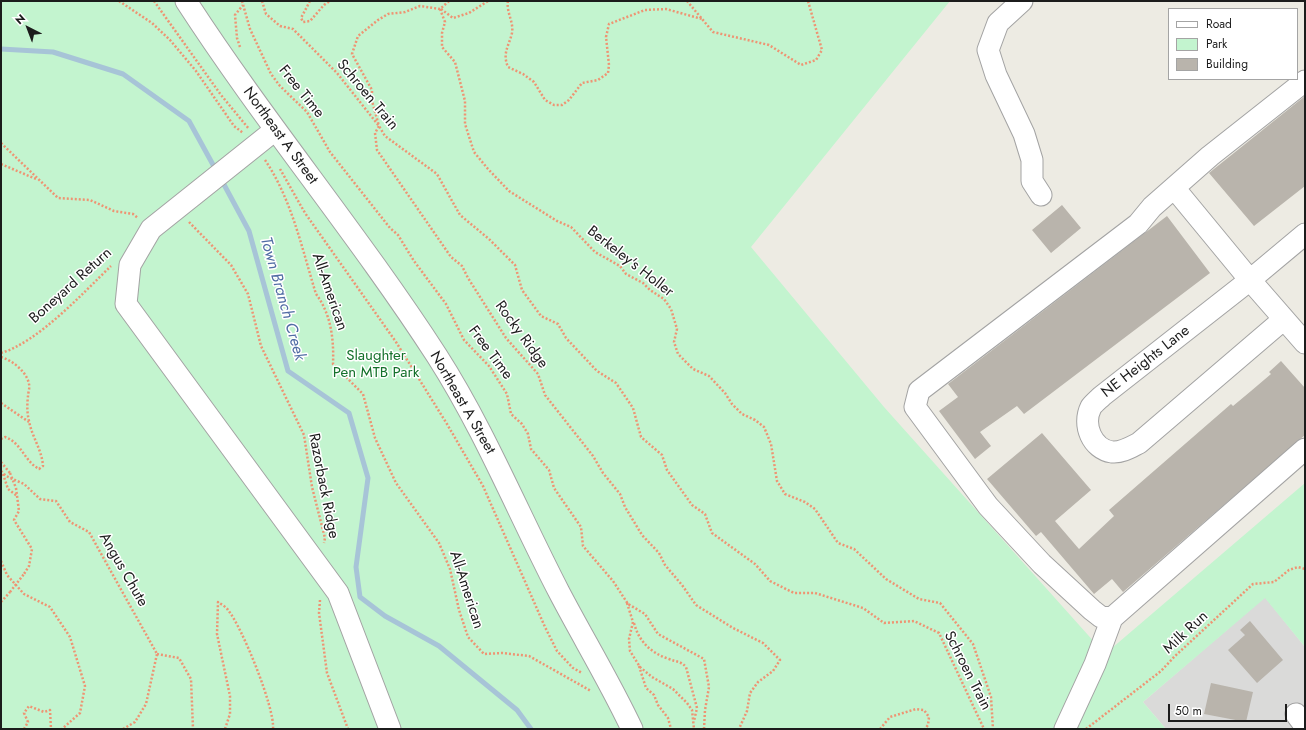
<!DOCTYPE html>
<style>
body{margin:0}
#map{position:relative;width:1306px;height:730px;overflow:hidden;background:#edebe3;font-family:Jost,sans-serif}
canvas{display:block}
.frame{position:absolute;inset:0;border:2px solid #1c1c1c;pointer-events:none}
.legend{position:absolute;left:1168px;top:8px;width:130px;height:72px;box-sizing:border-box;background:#fff;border:1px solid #a4a4a4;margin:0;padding:5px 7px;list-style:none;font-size:12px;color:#1c1c1c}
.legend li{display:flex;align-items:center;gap:8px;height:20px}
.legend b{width:20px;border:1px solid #a4a4a4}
.north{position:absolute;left:8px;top:8px;width:40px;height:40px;-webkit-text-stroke:3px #fff;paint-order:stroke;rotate:318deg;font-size:11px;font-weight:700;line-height:16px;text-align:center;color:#1c1c1c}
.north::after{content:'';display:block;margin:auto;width:14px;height:18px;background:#1c1c1c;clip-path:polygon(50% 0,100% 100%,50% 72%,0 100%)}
.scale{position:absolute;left:1168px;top:704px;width:119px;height:18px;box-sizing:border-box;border:2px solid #1c1c1c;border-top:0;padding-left:5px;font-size:12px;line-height:14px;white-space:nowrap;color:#1c1c1c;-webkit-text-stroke:3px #fff;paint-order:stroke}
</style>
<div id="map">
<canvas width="1306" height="730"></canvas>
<div class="frame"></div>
<ul class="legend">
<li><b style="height:5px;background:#fff"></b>Road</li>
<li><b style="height:11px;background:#c3f4cf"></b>Park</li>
<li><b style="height:11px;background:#b9b4ac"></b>Building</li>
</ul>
<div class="north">N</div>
<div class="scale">50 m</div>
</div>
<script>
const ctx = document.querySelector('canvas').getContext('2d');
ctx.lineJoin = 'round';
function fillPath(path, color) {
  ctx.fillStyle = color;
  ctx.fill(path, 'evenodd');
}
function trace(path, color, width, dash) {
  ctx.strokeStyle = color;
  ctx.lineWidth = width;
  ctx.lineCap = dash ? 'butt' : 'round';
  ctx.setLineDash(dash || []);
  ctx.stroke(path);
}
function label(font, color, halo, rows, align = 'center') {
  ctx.font = font + ' Jost,sans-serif';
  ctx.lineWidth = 3;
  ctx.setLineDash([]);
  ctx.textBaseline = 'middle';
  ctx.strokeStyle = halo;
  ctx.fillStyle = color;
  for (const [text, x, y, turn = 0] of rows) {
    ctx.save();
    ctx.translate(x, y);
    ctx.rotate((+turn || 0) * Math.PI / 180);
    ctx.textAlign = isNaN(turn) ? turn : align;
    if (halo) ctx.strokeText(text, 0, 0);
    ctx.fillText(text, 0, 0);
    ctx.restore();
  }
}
fillPath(new Path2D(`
 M1265,597L1305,647V729H1166L1143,702Z`), '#dadad9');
fillPath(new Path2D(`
 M1,1H950L751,247L884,407L1105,654L1305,483V647L1265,598L1143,702L1166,729H1Z`), '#c3f4cf');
trace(new Path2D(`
 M1,49L53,52L123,74L189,121L217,172
 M221,179L249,231L288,371L349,413L368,478L356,567L360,597L385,616L439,646L517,710L531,729`), '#a7c4d7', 5);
fillPath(new Path2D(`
 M1305,96V186L1254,226L1209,173Z
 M1062,205L1081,228L1051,253L1032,230Z
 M1167,216L1210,273L1024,414L1017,406L980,432L991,446L975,459L939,411L958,397L948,384Z
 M1281,361L1305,388V435L1123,592L1112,579L1094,594L1041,532L1036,536L987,479L1042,433L1091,490L1055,521L1079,549L1114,516L1109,510L1231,404L1233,406L1251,391L1271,374L1269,372Z
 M1250,621L1283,660L1257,683L1228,650L1245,635L1240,630Z
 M1211,683L1253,692L1246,722L1204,714Z`), '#b9b4ac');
const minor = new Path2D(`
 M186,1C265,123 358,234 437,356C485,431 518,513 559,592C583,638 610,682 632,729
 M1022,1L998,23L988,50L996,75L1024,134L1032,160V181L1041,195
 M1305,81L1210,156L1152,207L1138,224L919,391L915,407L988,506L1042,564L1092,610L1101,617L1112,618L1305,449
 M275,130L151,229L130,265L126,304L338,593L390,729
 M1175,189L1250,280L1305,343
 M1284,319L1139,443C1131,447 1122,453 1112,452C1092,449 1082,425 1091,407C1094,403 1099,399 1102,396L1250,280L1305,234
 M1296,714L1305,726
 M1065,729L1095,664L1112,618`);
trace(minor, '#a3a3a3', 23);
trace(new Path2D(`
 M119,1L152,23L170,40L196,71L234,126L243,133
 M154,1L221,95L249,129
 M242,1L250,29L271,74L280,86L307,112L330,152L390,228L398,235L414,261L446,304L464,340L489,366L507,394L511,414L522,424L528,434L531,449L549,470L554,488L581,527L583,546L613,581L628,604L645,614L658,634L704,659L709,687L705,710L704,729
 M262,1L266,14L280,26L293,29L337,73L379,126L385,136L437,174L460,215L489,239L515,265L522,290L541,316L558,324L566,338L597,371L616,383L633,408L641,437L662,455L667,470L692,505L705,514L712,533L755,564L770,581L794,593H815L863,608L884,623L914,621L939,633L984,729
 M310,1L301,18L303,22L310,21L324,5L330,1
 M449,1L440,9L420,6L405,12L388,14L378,20L358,36L352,54L372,90V101L379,126L375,133L377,150L451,257L462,266L468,278L506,338L538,374L545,395L593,456L603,473L620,494L625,507L642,535L659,553L665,565L682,585L696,605L733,628L763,643L780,660L773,671L758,682L750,693L747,711L739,729
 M508,1C506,12 514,22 512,33C509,46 502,53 508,67L523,74L534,82L545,100L554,105H562L569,100L582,83L598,80L608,73L609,65L606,37L609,24L645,10L666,9L702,19
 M687,1L713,32L769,45L801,65L816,60L822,50L808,1
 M440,9L445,22L442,33V47L455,62L465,101V124L474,152L488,169L509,191L557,221L571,227L595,252L620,266L626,274L643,283L650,290L664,299L671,309L677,329L674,342L678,354L693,369L709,376L725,393L732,404L742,414L755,420L764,427L771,444L777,481L785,494L805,502L815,509L838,543L854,549L886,579L919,599L940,603L973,644L991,697L993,729
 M441,9L453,18L469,13L488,1
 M240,47L237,38L235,15L243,5
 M1,143L58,198L90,200L114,211L133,214L138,218
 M265,160C292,200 302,249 316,294C331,314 334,339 333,364L363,394L375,438L396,483L439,543L450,569L459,610L468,637L484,654L502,653L529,656L591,691
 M1,164L36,179
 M280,169L305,213L396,342L447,424L483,486L545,627L557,651L573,668L582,673
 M189,222L231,265L248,294L261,346L304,435L312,487L325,538L324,543
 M1,353C38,342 82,294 111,266
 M1,357C12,360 27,372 29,384C30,388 28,393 28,396C27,405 27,413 29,421C32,437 42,450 43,466L39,469C24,461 22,443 5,437L1,439
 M1,403L29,422
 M1,462L10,473
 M1,471L6,476L24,484L40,499L56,501L70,522L89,532L157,654
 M3,474L8,489L17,496
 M16,488L19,511L14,520L32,549L29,566L24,574
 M1,561L7,575L24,594L50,607L70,637L85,686L80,713L62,729
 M320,600L319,613L327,673L348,729
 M1,602L10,592
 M627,603L633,622L629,639L630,651L640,667L652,677L673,689L687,703L692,710L694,729
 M634,623C639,642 651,653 669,659C676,662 681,661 686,667L697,708L694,721
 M157,654L179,658L191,679L193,729
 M639,666L646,688L654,695L658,705L668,718L671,729
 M24,729L28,722L24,713L29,706L44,712L50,710L51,729
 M123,729L135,722L146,704L157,654
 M225,729L230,714V696L217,634L218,602C221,604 226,607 228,610C242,627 275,708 273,729
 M880,729L890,717L916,709L924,710L929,717L928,725L925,729
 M1086,729L1161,671L1175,656L1253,584L1274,582L1289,570L1298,567L1305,569`), '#ee9473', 2.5, [2, 2]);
trace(minor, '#fff', 21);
trace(new Path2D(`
 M10,473L16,488
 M10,592L24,574`), '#ee9473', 2.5, [2, 2]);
label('15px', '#1c1c1c', '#fff', [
 ["Free Time",301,92,51],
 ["Schroen Train",367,95,50],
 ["Northeast A Street",280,136,54],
 ["Berkeley's Holler",630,262,38],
 ["Boneyard Return",71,286,-42],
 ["All-American",329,292,71],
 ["Rocky Ridge",521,335,54],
 ["Free Time",490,353,53],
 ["NE Heights Lane",1146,362,-38],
 ["Northeast A Street",462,403,60],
 ["Razorback Ridge",323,486,79],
 ["Angus Chute",123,570,60],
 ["All-American",466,590,72],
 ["Milk Run",1186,633,-43],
 ["Schroen Train",967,671,63]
]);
label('15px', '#14712b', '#fff', [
 ["Slaughter",376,356],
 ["Pen MTB Park",376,373]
]);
label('italic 16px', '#516da4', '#fff', [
 ["Town Branch Creek",282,299,74]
]);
</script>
